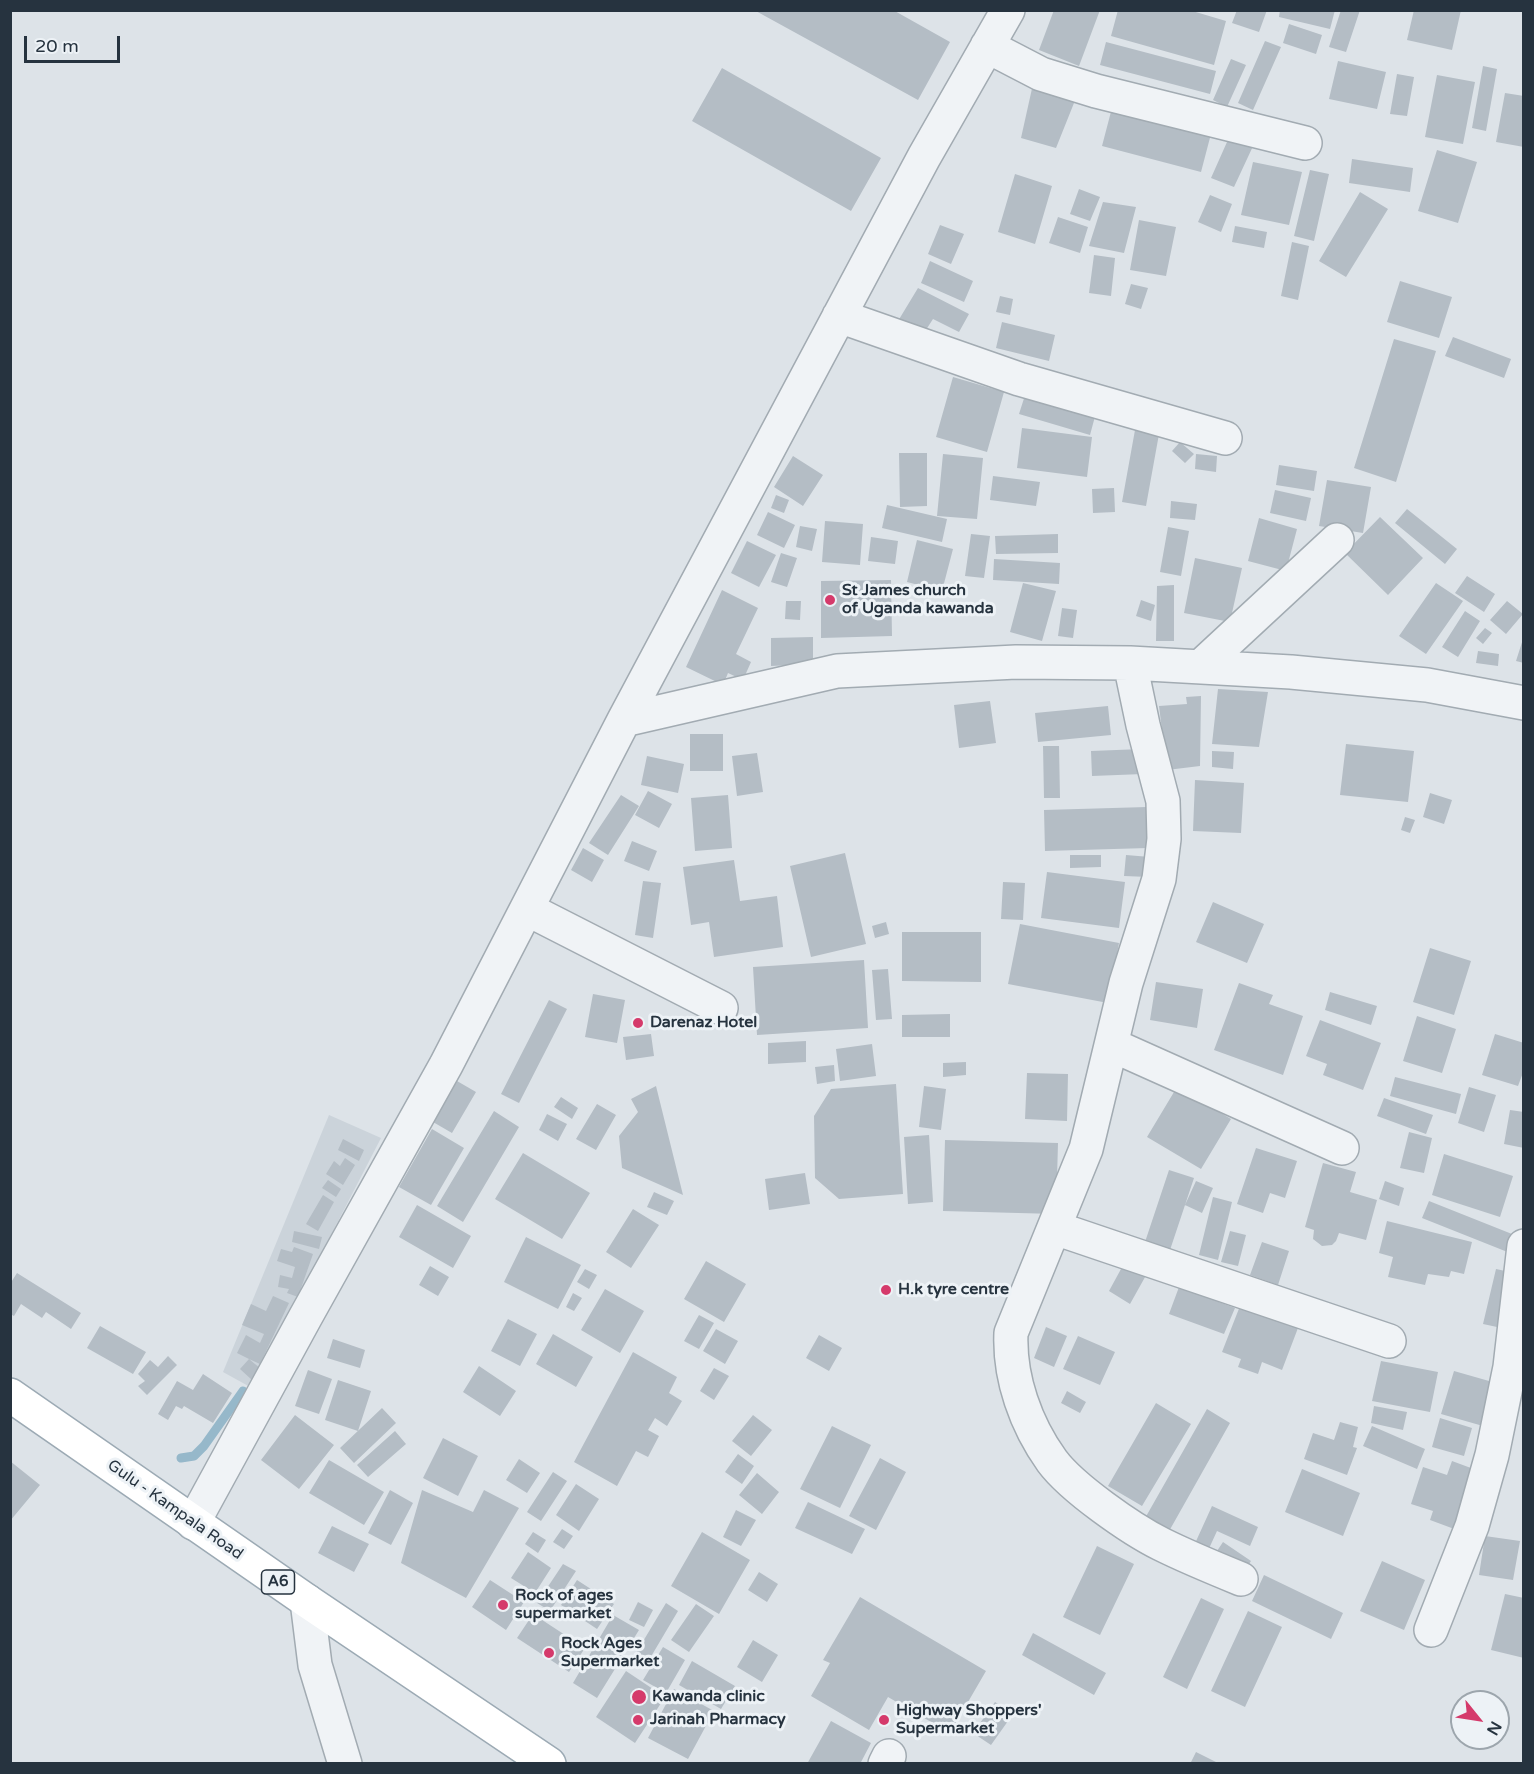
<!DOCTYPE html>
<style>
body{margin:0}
#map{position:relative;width:1534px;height:1774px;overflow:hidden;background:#dde3e8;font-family:"Varela Round",sans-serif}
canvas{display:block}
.frame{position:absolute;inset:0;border:12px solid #26333f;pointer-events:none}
.north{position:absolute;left:1450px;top:1690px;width:60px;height:60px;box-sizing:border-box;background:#edf2f6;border:2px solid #9da6ad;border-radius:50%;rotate:120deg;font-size:16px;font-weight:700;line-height:24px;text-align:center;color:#26333f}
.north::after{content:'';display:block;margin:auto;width:21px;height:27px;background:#d53a6b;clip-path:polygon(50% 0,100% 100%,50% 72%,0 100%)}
.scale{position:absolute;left:24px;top:36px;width:96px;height:27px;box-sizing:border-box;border:3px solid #26333f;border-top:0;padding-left:8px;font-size:18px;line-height:21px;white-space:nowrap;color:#26333f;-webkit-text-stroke:4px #edf2f6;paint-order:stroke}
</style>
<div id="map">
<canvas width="1534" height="1774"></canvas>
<div class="frame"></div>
<div class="north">N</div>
<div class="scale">20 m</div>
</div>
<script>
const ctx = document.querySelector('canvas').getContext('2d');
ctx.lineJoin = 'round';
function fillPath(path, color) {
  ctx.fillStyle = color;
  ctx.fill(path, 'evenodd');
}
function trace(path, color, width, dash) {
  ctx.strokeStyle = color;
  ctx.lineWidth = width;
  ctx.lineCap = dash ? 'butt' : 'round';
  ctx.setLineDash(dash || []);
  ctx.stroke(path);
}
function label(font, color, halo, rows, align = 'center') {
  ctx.font = font + ' "Varela Round",sans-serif';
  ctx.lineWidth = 6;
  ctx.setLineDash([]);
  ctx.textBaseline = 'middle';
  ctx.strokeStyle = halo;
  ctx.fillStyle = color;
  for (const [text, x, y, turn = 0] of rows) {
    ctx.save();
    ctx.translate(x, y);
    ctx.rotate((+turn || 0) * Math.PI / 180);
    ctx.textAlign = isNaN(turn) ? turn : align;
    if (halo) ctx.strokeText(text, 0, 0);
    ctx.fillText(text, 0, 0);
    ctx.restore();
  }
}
fillPath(new Path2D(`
 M329,1115L381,1138L252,1388L223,1372Z`), '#cbd3da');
trace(new Path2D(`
 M181,1458L194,1456L204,1446L243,1391`), '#96b8ca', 9);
fillPath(new Path2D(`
 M754,10H893L950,42L918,100Z
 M1054,10H1100L1079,66L1039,50Z
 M1118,10H1189L1226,21L1214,65L1111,36Z
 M1237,10H1267L1259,32L1232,23Z
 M1280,10H1335L1330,29L1279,17Z
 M1341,10H1360L1346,52L1329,47Z
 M1414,10H1461L1452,50L1407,40Z
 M1289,24L1322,35L1316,54L1283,43Z
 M1265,41L1281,47L1253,110L1238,103Z
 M1106,42L1216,71L1210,94L1100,65Z
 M1231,59L1246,65L1227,107L1213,100Z
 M1338,61L1386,72L1377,109L1329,99Z
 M1483,66L1497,69L1486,131L1472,128Z
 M722,68L881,158L851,211L692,121Z
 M1397,74L1414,77L1407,116L1390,114Z
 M1035,75L1078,93L1056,148L1021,138Z
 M1437,75L1475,82L1463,144L1425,137Z
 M1505,93L1524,96V147L1496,142Z
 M1113,104L1212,130L1201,172L1102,146Z
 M1231,133L1254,144L1234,187L1211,178Z
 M1437,150L1477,162L1458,223L1418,211Z
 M1352,159L1413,168L1410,192L1349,183Z
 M1253,162L1302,172L1289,225L1241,215Z
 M1310,170L1329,174L1314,241L1294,236Z
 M1015,174L1052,186L1035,244L998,232Z
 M1079,189L1100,197L1090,221L1070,214Z
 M1360,192L1388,209L1346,277L1319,261Z
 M1210,195L1232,204L1221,232L1198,222Z
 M1103,202L1136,207L1124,253L1089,246Z
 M1058,217L1088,227L1080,253L1049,243Z
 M1139,220L1176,227L1166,276L1130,270Z
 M940,225L964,234L951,264L928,254Z
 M1235,226L1267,232L1264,248L1232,242Z
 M1292,242L1309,246L1298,300L1281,296Z
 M1094,255L1115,258L1111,296L1089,293Z
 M930,261L973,281L964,302L921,283Z
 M1400,281L1452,297L1439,338L1387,322Z
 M1131,284L1148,288L1141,309L1125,304Z
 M918,288L969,314L959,332L933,319L922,336L898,321Z
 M1000,296L1013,299L1010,315L996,312Z
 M1002,322L1055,335L1049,361L996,348Z
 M1453,337L1511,359L1504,378L1445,356Z
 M1394,339L1436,351L1396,482L1354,468Z
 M953,377L1004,392L987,452L936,437Z
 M1027,389L1097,409L1090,435L1019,414Z
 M1022,428L1092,437L1087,477L1017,468Z
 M1135,430L1159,434L1146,506L1122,502Z
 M1180,442L1194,454L1185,463L1172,451Z
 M899,453H927V506L900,507Z
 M943,454L983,458L977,519L937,516Z
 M1196,454L1217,456L1216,472L1195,469Z
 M793,456L823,475L803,506L774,487Z
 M1279,465L1317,471L1314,491L1276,485Z
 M993,476L1040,482L1036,506L990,500Z
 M1327,480L1371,487L1363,533L1319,526Z
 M1114,488L1115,512L1093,513L1092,489Z
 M1275,490L1311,498L1306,521L1270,513Z
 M776,495L789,500L784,513L771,508Z
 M1171,501L1197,504L1195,520L1170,518Z
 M887,505L947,519L942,542L882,528Z
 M1407,509L1457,549L1445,564L1395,523Z
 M768,512L795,525L784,548L757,535Z
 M1380,517L1423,558L1388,595L1345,553Z
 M1259,518L1297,529L1286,571L1248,561Z
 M825,521L863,524L860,565L822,562Z
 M800,526L817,529L812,551L796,547Z
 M1168,527L1189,531L1181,576L1160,572Z
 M971,534L990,536L984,578L965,576Z
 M1058,534V553L996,554L995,536Z
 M871,537L898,541L895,564L868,561Z
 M917,540L953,549L942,591L907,582Z
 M747,541L776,555L759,587L731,573Z
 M781,553L797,558L787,587L771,582Z
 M1195,558L1242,568L1230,622L1184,613Z
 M994,559L1060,563L1059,584L993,580Z
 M1467,576L1495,594L1484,612L1455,593Z
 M891,580L892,636L821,638V581Z
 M1023,583L1056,591L1042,641L1010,632Z
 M1436,583L1463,601L1426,654L1399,636Z
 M1174,585V641H1156L1157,586Z
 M722,590L758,608L736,654L751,662L743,680L728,673L723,685L686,667Z
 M1141,600L1155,605L1151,621L1136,616Z
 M786,601H801L800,620L785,619Z
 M1507,601L1523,614L1506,634L1490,620Z
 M1062,608L1077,610L1073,638L1058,636Z
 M1465,611L1480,621L1458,657L1442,647Z
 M1485,628L1492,633L1483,644L1476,638Z
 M813,637V664L771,666V638Z
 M1523,639H1524V663L1516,661Z
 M1478,651L1499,654L1498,666L1476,663Z
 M1218,689L1268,692L1259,747L1212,744Z
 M1201,696L1200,766L1167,770L1159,706L1187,704L1186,697Z
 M990,701L996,743L959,748L954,705Z
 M1108,706L1111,735L1038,742L1035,713Z
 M690,734H723V771H690Z
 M1346,744L1414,751L1408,802L1340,795Z
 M1043,746H1059L1060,798H1044Z
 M1142,749L1143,774L1092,776L1091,751Z
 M1212,751L1234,752L1233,769L1212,767Z
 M757,753L763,792L737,796L732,756Z
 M647,756L684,764L678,793L641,785Z
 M1195,780L1244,783L1241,833L1193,831Z
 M648,791L672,804L659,828L635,815Z
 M1430,793L1452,800L1444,824L1423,817Z
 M621,795L639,806L608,855L589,843Z
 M728,795L732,848L695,851L691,798Z
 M1147,807L1148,848L1045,851L1044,810Z
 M1405,817L1415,820L1410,833L1401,830Z
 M632,841L657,851L649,871L624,861Z
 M583,848L604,860L592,882L571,870Z
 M845,853L866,944L811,957L790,866Z
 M1070,855H1101V867L1070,868Z
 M1126,855L1150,857L1149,877L1124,876Z
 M734,860L740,901L777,896L783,947L714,957L709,922L691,925L683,867Z
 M1047,872L1125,882L1119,928L1041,918Z
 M643,881L661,883L653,938L635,935Z
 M1003,882L1025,883L1023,920L1001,919Z
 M1213,902L1264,924L1247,963L1196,942Z
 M886,922L889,934L875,938L872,926Z
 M1020,924L1119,943L1108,1003L1008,984Z
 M902,932H981V982L902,981Z
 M1430,948L1471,961L1454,1015L1413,1002Z
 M864,960L868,1028L757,1035L753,967Z
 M888,969L892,1019L876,1020L872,970Z
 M1156,982L1203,989L1197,1028L1150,1020Z
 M1239,983L1273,995L1269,1004L1303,1016L1283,1075L1214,1050Z
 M1330,992L1377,1006L1371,1025L1325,1010Z
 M593,994L625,1000L617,1043L585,1037Z
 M549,1000L567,1009L519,1103L501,1094Z
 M950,1014V1037H902V1015Z
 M1417,1016L1456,1029L1442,1073L1403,1061Z
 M1320,1020L1381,1043L1363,1090L1323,1075L1327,1064L1306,1056Z
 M651,1034L654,1056L626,1060L623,1037Z
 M1495,1034L1524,1043V1070L1518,1086L1482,1075Z
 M806,1041V1062L768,1064V1043Z
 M872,1044L876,1076L840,1081L836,1049Z
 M966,1062V1075L943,1077V1063Z
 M834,1065L835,1081L817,1084L815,1067Z
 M1027,1073L1068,1074L1067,1121L1025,1119Z
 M1395,1077L1461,1094L1456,1114L1390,1096Z
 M457,1081L476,1092L452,1133L433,1122Z
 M896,1084L903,1194L839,1199L815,1178L814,1116L831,1089Z
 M656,1086L683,1195L622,1168L619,1136L638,1112L631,1099Z
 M924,1086L946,1089L941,1130L919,1127Z
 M1177,1087L1231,1119L1201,1169L1147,1137Z
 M1469,1087L1496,1095L1484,1132L1458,1123Z
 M561,1097L578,1108L572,1119L554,1107Z
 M1384,1098L1433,1115L1426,1134L1377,1116Z
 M597,1104L616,1115L596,1150L576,1139Z
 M1510,1110L1524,1112V1148L1504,1144Z
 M494,1111L519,1127L463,1222L437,1206Z
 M547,1114L567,1124L558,1141L539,1130Z
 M432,1129L464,1148L431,1205L399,1187Z
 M1409,1132L1432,1138L1424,1173L1400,1168Z
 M929,1135L933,1202L908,1204L904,1137Z
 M343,1139L364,1150L359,1161L338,1150Z
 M945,1140L1058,1143L1056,1214L943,1211Z
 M1256,1148L1297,1161L1285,1198L1270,1193L1263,1213L1237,1204Z
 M523,1153L590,1193L562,1239L495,1199Z
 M1444,1154L1513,1176L1500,1217L1432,1195Z
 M345,1158L355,1165L343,1185L326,1174L334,1161L340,1166Z
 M1323,1163L1356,1172L1350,1192L1377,1200L1366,1240L1339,1233L1336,1241L1332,1245L1322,1246L1313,1239L1314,1230L1305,1227Z
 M1169,1170L1194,1178L1170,1250L1145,1242Z
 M805,1173L810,1204L769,1210L765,1179Z
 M328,1180L341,1189L336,1197L322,1188Z
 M1196,1181L1213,1188L1202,1213L1185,1205Z
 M1385,1181L1404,1188L1399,1206L1379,1199Z
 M654,1192L674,1201L667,1215L647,1207Z
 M323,1195L334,1202L318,1231L306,1224Z
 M1213,1197L1232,1202L1218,1260L1199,1255Z
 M1429,1201L1517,1236L1510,1253L1422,1218Z
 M417,1205L471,1236L453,1268L399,1237Z
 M633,1209L659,1225L631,1268L606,1252Z
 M1387,1221L1472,1242L1464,1274L1451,1271L1449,1277L1428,1274L1425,1285L1388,1277L1393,1257L1379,1253Z
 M294,1231L322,1237L319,1249L292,1242Z
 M1230,1231L1246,1235L1238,1266L1221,1262Z
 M526,1237L581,1265L558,1309L504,1282Z
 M1262,1242L1289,1251L1278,1285L1250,1275Z
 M294,1247L313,1254L298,1297L287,1293L289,1289L278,1287L280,1275L292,1278L295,1267L277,1261L281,1249L292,1252Z
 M1127,1258L1149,1270L1130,1304L1109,1291Z
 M706,1261L746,1284L724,1322L684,1299Z
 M430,1266L449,1277L438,1296L419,1285Z
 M585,1269L597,1275L589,1289L577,1282Z
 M1496,1269L1510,1272L1497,1327L1483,1324Z
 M17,1273L81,1313L71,1329L46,1312L42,1318L21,1304L14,1316L10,1314V1284Z
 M1179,1287L1235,1308L1224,1334L1169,1314Z
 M605,1289L644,1311L620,1353L581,1330Z
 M573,1293L582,1298L574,1311L566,1307Z
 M273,1296L289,1303L260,1364L249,1359L261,1369L252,1380L240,1369L249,1359L237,1353L246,1335L260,1343L264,1334L242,1325L251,1304L266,1311Z
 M1240,1306L1298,1328L1282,1370L1262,1362L1258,1374L1238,1367L1241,1359L1222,1352Z
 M699,1315L714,1323L699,1349L684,1341Z
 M508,1319L537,1334L520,1366L491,1351Z
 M100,1326L146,1352L133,1374L87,1348Z
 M1046,1327L1067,1336L1054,1367L1034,1358Z
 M716,1329L738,1341L725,1364L703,1351Z
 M553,1334L593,1357L576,1387L536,1364Z
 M819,1335L842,1348L829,1371L806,1358Z
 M1078,1336L1115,1352L1100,1385L1063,1369Z
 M333,1339L365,1350L360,1368L327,1358Z
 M633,1352L677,1377L669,1393L682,1401L667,1426L655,1418L648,1430L659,1436L648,1457L636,1451L617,1486L574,1462Z
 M168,1356L177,1365L147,1395L138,1386L145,1381L138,1374L150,1360L158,1367Z
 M1381,1361L1438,1372L1430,1412L1372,1401Z
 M479,1366L516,1391L500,1416L463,1392Z
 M714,1368L729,1376L714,1400L700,1391Z
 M308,1370L332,1379L319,1414L295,1406Z
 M1454,1371L1496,1383L1483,1426L1441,1414Z
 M203,1374L232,1393L213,1423L184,1406L182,1409L176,1406L168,1420L158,1414L177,1381L193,1390Z
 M338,1380L371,1391L358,1431L325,1420Z
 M1067,1391L1086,1402L1080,1413L1061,1403Z
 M1156,1403L1191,1424L1142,1506L1108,1486Z
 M1374,1406L1407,1412L1403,1430L1371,1423Z
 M382,1408L396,1423L354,1463L340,1448Z
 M1207,1409L1230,1423L1168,1533L1144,1520Z
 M295,1415L334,1445L299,1489L261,1460Z
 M753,1415L772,1430L751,1456L732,1441Z
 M1440,1418L1472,1428L1464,1456L1432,1447Z
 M1340,1422L1358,1427L1353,1447L1357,1448L1347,1475L1304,1459L1313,1433L1334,1440Z
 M832,1426L871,1445L840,1508L800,1489Z
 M1372,1426L1425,1449L1417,1469L1363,1446Z
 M395,1431L406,1444L368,1477L357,1465Z
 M443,1438L478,1456L458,1496L423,1478Z
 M738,1454L754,1466L742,1484L725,1472Z
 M880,1458L906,1472L876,1530L849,1516Z
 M519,1459L540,1473L527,1493L506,1480Z
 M329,1460L384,1492L364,1525L309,1493Z
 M10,1461L40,1485L10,1521Z
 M1452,1461L1479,1471L1457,1530L1430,1520L1433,1511L1411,1504L1423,1467L1447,1475Z
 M1302,1469L1360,1493L1343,1536L1285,1512Z
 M553,1472L567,1481L541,1521L527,1512Z
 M757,1473L779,1492L762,1514L739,1495Z
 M576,1484L599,1499L579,1531L556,1515Z
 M390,1490L413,1503L391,1545L368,1533Z
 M422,1490L473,1512L484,1490L519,1508L466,1598L401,1563Z
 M808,1502L865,1529L852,1554L795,1528Z
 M1212,1506L1258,1527L1250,1546L1217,1531L1206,1555L1192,1550Z
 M736,1510L756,1520L741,1546L723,1537Z
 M332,1526L369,1544L354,1572L318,1553Z
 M562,1529L573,1536L564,1549L553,1542Z
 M533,1532L546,1540L538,1553L525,1544Z
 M702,1532L750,1560L719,1614L671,1586Z
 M1485,1536L1520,1541L1513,1580L1479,1575Z
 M1223,1542L1251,1561L1241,1576L1213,1557Z
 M1097,1546L1134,1564L1100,1635L1063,1617Z
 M528,1552L551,1568L535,1593L511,1578Z
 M1382,1561L1425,1580L1404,1630L1360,1611Z
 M563,1564L576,1571L550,1611L537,1603Z
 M759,1572L778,1584L767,1602L748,1590Z
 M1264,1575L1343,1613L1331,1639L1252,1601Z
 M490,1580L524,1602L506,1630L472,1607Z
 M577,1580L614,1604L597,1629L561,1605Z
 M1505,1594L1524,1598V1658L1491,1650Z
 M860,1597L986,1671L950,1733L888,1697L869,1730L811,1696L830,1663L823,1660Z
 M1201,1598L1224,1609L1187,1689L1163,1677Z
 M638,1602L653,1610L644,1627L629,1620Z
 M666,1603L678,1611L646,1665L633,1658Z
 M696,1604L714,1616L689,1652L671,1640Z
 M1248,1611L1282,1627L1245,1707L1211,1691Z
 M533,1614L585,1648L569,1672L517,1638Z
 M613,1615L639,1630L597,1698L573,1683Z
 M1033,1633L1106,1673L1094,1695L1022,1655Z
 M753,1640L778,1655L762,1682L737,1667Z
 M663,1647L685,1660L666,1693L643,1680Z
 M692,1661L735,1686L721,1709L679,1685Z
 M626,1671L665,1697L635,1743L596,1717Z
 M674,1689L714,1711L688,1759L648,1738Z
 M995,1702L1013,1714L991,1745L973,1733Z
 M831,1721L871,1743L860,1764H807Z
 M1196,1752L1220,1764H1190Z`), '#b4bdc5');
const minor = new Path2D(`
 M987,46L1041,74L1096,91L1305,143
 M839,316L1019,379L1225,438
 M1130,663L1143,725L1163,801L1164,839L1159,879L1126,983L1086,1149L1011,1333C1009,1378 1026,1425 1052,1461C1072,1488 1131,1529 1161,1544C1187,1557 1214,1568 1241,1579
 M1200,667L1337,540
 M624,720L837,671L1016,662L1130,663L1291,672L1427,685L1524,703
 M527,909L721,1008
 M1112,1045L1342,1148
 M1055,1228L1389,1341
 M193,1523L306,1316L446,1065L624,720L924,157L1008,10
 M307,1601L315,1665L345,1764
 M1431,1630L1472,1526L1492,1455L1510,1367L1524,1246
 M885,1764L889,1756`);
const major = new Path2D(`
 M10,1395L307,1601L549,1764`);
trace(minor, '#a2abb2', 36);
trace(major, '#9caab4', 36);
trace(minor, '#f0f3f6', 33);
trace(major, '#fff', 33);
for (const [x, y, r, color] of [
 [830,600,6,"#d53a6b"],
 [638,1023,6,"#d53a6b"],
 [886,1290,6,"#d53a6b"],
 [503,1605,6,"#d53a6b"],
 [549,1653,6,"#d53a6b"],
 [639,1697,8,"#d53a6b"],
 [638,1720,6,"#d53a6b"],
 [884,1720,6,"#d53a6b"]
]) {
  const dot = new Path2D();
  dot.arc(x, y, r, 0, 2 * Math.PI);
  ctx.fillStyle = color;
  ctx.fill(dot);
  trace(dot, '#edf2f6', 2);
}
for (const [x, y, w] of [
 [278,1582,33]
]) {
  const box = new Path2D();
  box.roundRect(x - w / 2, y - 12, w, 24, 4.5);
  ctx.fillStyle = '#edf2f6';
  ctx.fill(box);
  trace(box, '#26333f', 1.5);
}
label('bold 15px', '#26333f', null, [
 ["A6",278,1582]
]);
label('bold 16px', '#26333f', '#edf2f6', [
 ["St James church",842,591],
 ["of Uganda kawanda",842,609],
 ["Darenaz Hotel",650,1023],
 ["H.k tyre centre",898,1290],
 ["Rock of ages",515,1596],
 ["supermarket",515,1614],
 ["Rock Ages",561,1644],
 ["Supermarket",561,1662],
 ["Kawanda clinic",652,1697],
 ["Highway Shoppers'",896,1711],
 ["Supermarket",896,1729],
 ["Jarinah Pharmacy",650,1720]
], 'left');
label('16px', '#26333f', '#edf2f6', [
 ["Gulu - Kampala Road",175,1510,35]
]);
</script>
